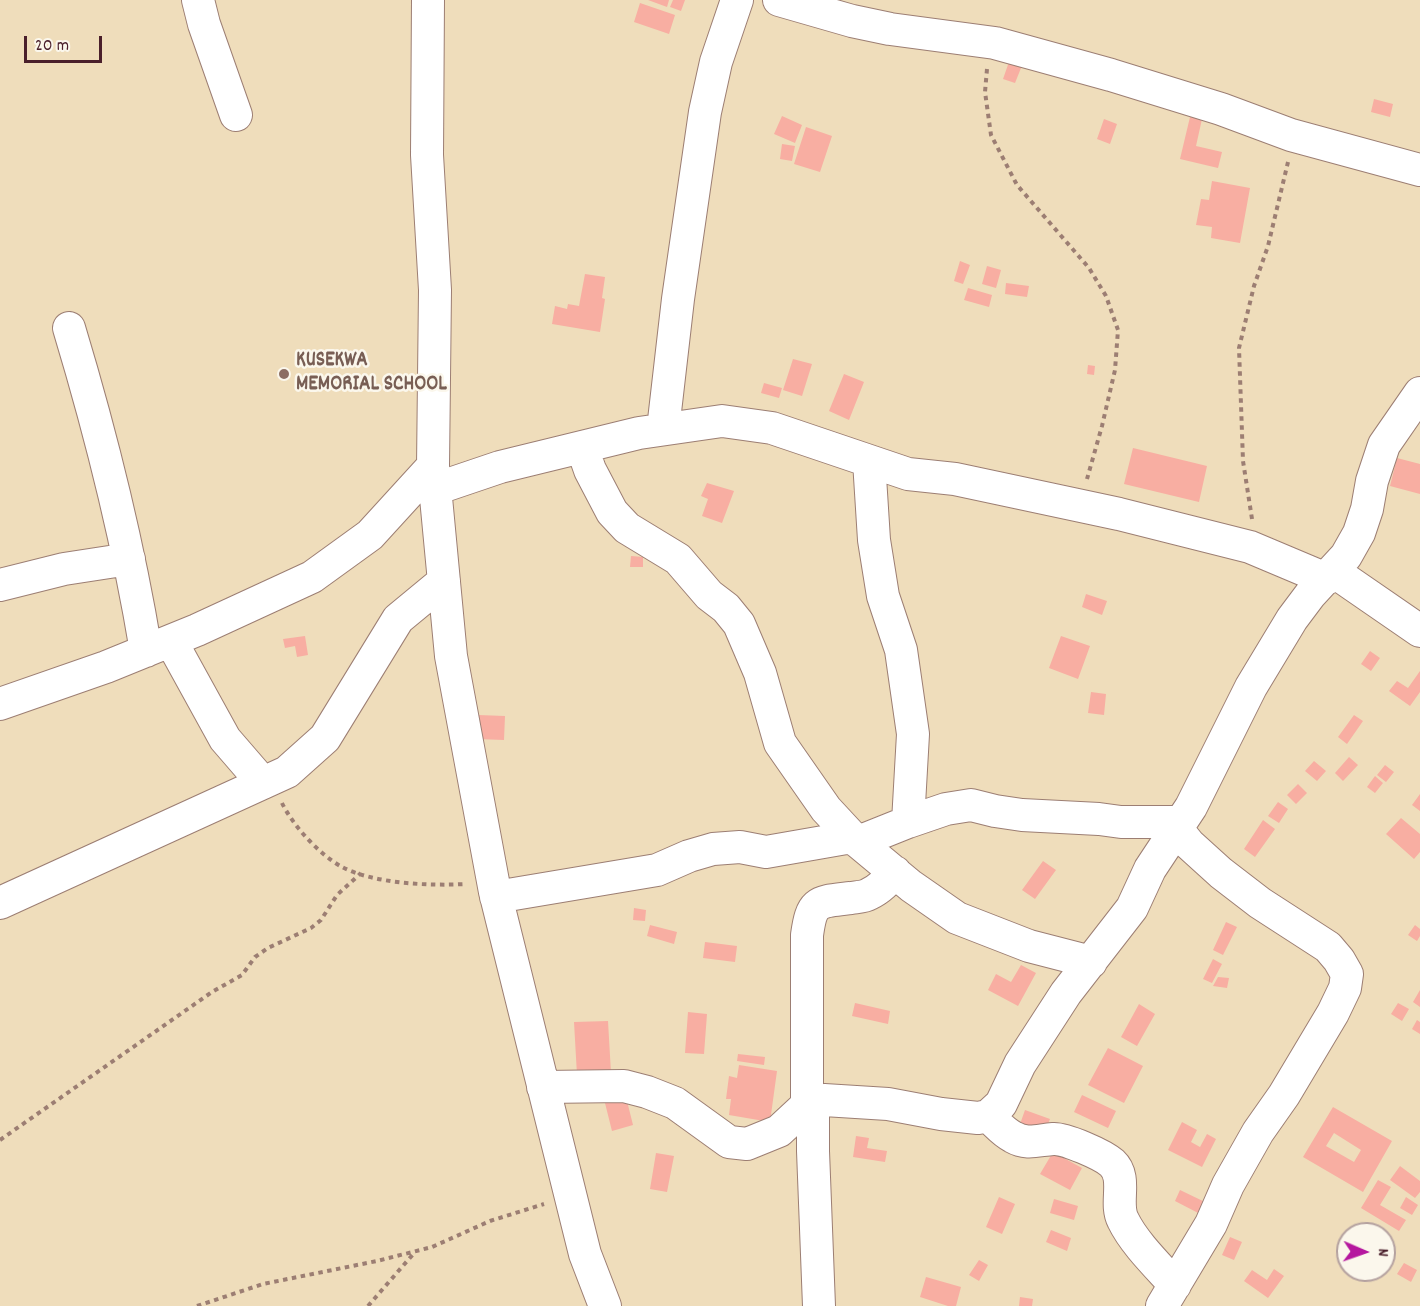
<!DOCTYPE html>
<style>
body{margin:0}
#map{position:relative;width:1420px;height:1306px;overflow:hidden;background:#efddbb;font-family:Dekko,sans-serif}
canvas{display:block}
.north{position:absolute;left:1336px;top:1222px;width:60px;height:60px;box-sizing:border-box;background:#fbf7ec;border:2px solid #b4a19f;border-radius:50%;rotate:92deg;font-size:16px;font-weight:700;line-height:24px;text-align:center;color:#4a1f2b}
.north::after{content:'';display:block;margin:auto;width:21px;height:27px;background:#b5179e;clip-path:polygon(50% 0,100% 100%,50% 72%,0 100%)}
.scale{position:absolute;left:24px;top:36px;width:78px;height:27px;box-sizing:border-box;border:3px solid #4a1f2b;border-top:0;padding-left:8px;font-size:18px;line-height:21px;white-space:nowrap;color:#4a1f2b;-webkit-text-stroke:4px #fbf7ec;paint-order:stroke}
</style>
<div id="map">
<canvas width="1420" height="1306"></canvas>
<div class="north">N</div>
<div class="scale">20 m</div>
</div>
<script>
const ctx = document.querySelector('canvas').getContext('2d');
ctx.lineJoin = 'round';
function fillPath(path, color) {
  ctx.fillStyle = color;
  ctx.fill(path, 'evenodd');
}
function trace(path, color, width, dash) {
  ctx.strokeStyle = color;
  ctx.lineWidth = width;
  ctx.lineCap = dash ? 'butt' : 'round';
  ctx.setLineDash(dash || []);
  ctx.stroke(path);
}
function label(font, color, halo, rows, align = 'center') {
  ctx.font = font + ' Dekko,sans-serif';
  ctx.lineWidth = 5;
  ctx.setLineDash([]);
  ctx.textBaseline = 'middle';
  ctx.strokeStyle = halo;
  ctx.fillStyle = color;
  for (const [text, x, y, turn = 0] of rows) {
    ctx.save();
    ctx.translate(x, y);
    ctx.rotate((+turn || 0) * Math.PI / 180);
    ctx.textAlign = isNaN(turn) ? turn : align;
    if (halo) ctx.strokeText(text, 0, 0);
    ctx.fillText(text, 0, 0);
    ctx.restore();
  }
}
fillPath(new Path2D(`
 M648,0H669L667,7Z
 M673,0H685L681,11L670,7Z
 M640,3L675,15L669,34L634,22Z
 M1010,59L1023,63L1015,83L1003,79Z
 M1374,99L1393,104L1390,117L1371,112Z
 M782,116L802,125L795,143L774,134Z
 M1190,117L1202,119L1196,146L1222,152L1218,168L1180,159Z
 M1104,119L1117,124L1110,144L1097,139Z
 M806,127L832,136L820,172L794,164Z
 M782,144L795,146L792,161L780,159Z
 M1212,181L1250,188L1240,243L1211,238L1212,227L1196,225L1201,199L1209,200Z
 M960,261L970,265L963,284L954,281Z
 M987,266L1001,270L996,288L982,284Z
 M585,274L605,277L602,298L605,299L600,332L552,324L555,306L567,309L568,304L579,306Z
 M1006,283L1029,286L1027,297L1005,294Z
 M968,288L992,295L989,307L964,300Z
 M793,359L812,364L802,396L783,390Z
 M1088,365L1095,366L1094,375L1087,374Z
 M844,374L864,382L849,420L829,411Z
 M764,383L782,388L779,398L761,393Z
 M1133,448L1207,466L1199,502L1124,484Z
 M1397,458L1420,464V494L1390,486Z
 M707,483L734,491L722,523L702,516L708,499L701,496Z
 M631,556L643,557V567H630Z
 M1086,594L1107,601L1102,615L1082,607Z
 M305,636L308,655L297,657L295,646L285,648L283,639Z
 M1061,636L1090,646L1078,679L1049,668Z
 M1370,651L1380,658L1371,671L1361,664Z
 M1420,671V692L1410,706L1389,691L1397,681L1408,688Z
 M1091,692L1106,694L1104,715L1088,713Z
 M478,715L505,716L504,740L477,739Z
 M1354,715L1363,721L1347,744L1338,737Z
 M1349,757L1358,765L1343,781L1335,773Z
 M1314,761L1326,771L1317,781L1305,771Z
 M1385,765L1394,772L1386,782L1377,775Z
 M1375,776L1383,783L1375,793L1367,787Z
 M1298,784L1307,793L1296,804L1287,795Z
 M1420,794V811L1412,805Z
 M1278,802L1288,809L1279,823L1268,816Z
 M1401,818L1420,834V852L1414,859L1386,834Z
 M1263,820L1275,829L1255,857L1244,849Z
 M1043,861L1056,870L1035,899L1022,890Z
 M634,908L646,910L645,921L633,920Z
 M1226,922L1237,927L1223,955L1213,950Z
 M650,925L677,932L674,944L647,936Z
 M1415,925L1420,929V936L1417,941L1408,935Z
 M705,942L737,946L735,962L703,958Z
 M1213,959L1222,964L1212,983L1203,979Z
 M1021,965L1036,973L1018,1006L988,990L996,974L1011,982Z
 M1218,977L1229,978L1227,988L1213,986Z
 M1420,990V1007L1413,1002Z
 M855,1003L890,1011L888,1024L852,1016Z
 M1398,1003L1409,1009L1402,1021L1391,1014Z
 M1139,1004L1155,1014L1137,1046L1121,1037Z
 M688,1012L707,1014L704,1054L685,1053Z
 M1417,1020L1420,1022V1034L1412,1029Z
 M608,1021L611,1073L577,1075L574,1022Z
 M1108,1048L1143,1066L1124,1103L1088,1085Z
 M738,1054L765,1057L764,1065L737,1061Z
 M739,1065L777,1071L770,1122L729,1115L731,1099H726L729,1076L737,1078Z
 M625,1093L633,1125L612,1131L604,1099Z
 M1082,1095L1116,1111L1108,1128L1074,1112Z
 M1333,1107L1392,1141L1363,1192L1303,1157ZM1334,1133L1361,1150L1354,1162L1326,1146Z
 M1025,1110L1050,1119L1043,1136L1019,1127Z
 M1182,1122L1197,1130L1191,1142L1200,1147L1207,1134L1216,1139L1202,1167L1168,1150Z
 M856,1136L869,1138L867,1148L887,1151L885,1162L853,1157Z
 M1053,1152L1082,1168L1070,1190L1040,1174Z
 M656,1153L674,1156L667,1192L650,1189Z
 M1400,1166L1420,1181V1192L1415,1198L1390,1180Z
 M1378,1180L1391,1187L1380,1205L1406,1220L1399,1231L1361,1208Z
 M1180,1190L1207,1203L1202,1215L1175,1201Z
 M999,1197L1015,1204L1002,1234L986,1227Z
 M1406,1197L1418,1205L1412,1215L1400,1208Z
 M1054,1199L1078,1206L1074,1220L1050,1213Z
 M1051,1230L1071,1238L1067,1251L1046,1242Z
 M1230,1237L1242,1242L1234,1260L1222,1255Z
 M979,1260L988,1265L979,1281L969,1275Z
 M1404,1263L1417,1270L1411,1282L1397,1274Z
 M1274,1269L1284,1276L1268,1298L1244,1281L1252,1270L1267,1280Z
 M926,1277L961,1287L956,1306H948L920,1297Z
 M1020,1297L1033,1299L1032,1306H1019Z`), '#f8aea2');
const minor = new Path2D(`
 M198,0L204,24L236,115
 M428,0L427,155L435,290L433,466L451,656L495,892L585,1254L605,1306
 M779,0L852,21L890,29L995,43L1111,75L1221,109L1291,135L1420,170
 M69,328C101,434 128,542 146,651
 M663,429L678,299L705,112L716,62L737,0
 M582,447L590,470L612,512L627,528L678,559L709,595L726,608L739,624L760,673L780,743L826,809L852,837L911,886L957,918L1029,946L1091,962
 M869,461L874,540L883,596L901,650L913,734L908,822
 M435,489L500,467L639,433L722,421L772,428L908,474L955,479L1119,514L1250,547L1326,579
 M1333,571L1420,631
 M0,585L64,569L129,559
 M171,641L225,739L263,783
 M0,704L106,667L197,630L312,577L370,535L433,466
 M858,842L908,822L946,809L971,805L995,811L1022,815L1099,819L1121,822H1181
 M496,897L657,870L689,856L713,849L740,847L766,852L852,837
 M0,903L287,772L325,738L398,619L444,581
 M543,1087L624,1086L647,1092L675,1103L729,1142L747,1144L779,1131L807,1105L824,1100L888,1104L941,1114L978,1118L988,1116L1001,1104L1020,1064L1066,993L1132,908L1150,869L1191,807L1251,687L1292,619L1310,595L1346,556L1359,533L1367,509L1372,481L1384,445L1420,393
 M813,1103V1151L819,1306
 M807,1105V935C812,900 817,902 851,898C857,897 864,897 869,894C880,889 887,881 895,872
 M988,1116C996,1123 1003,1132 1013,1137C1027,1145 1038,1140 1053,1139C1065,1138 1103,1155 1112,1163C1128,1178 1114,1203 1123,1220C1134,1243 1158,1266 1175,1285
 M1162,1306L1211,1224L1228,1185L1258,1132L1284,1095L1333,1013L1345,988L1347,974L1339,960L1328,947L1260,903L1221,873L1189,844L1177,829`);
trace(minor, '#9c7e73', 34);
trace(new Path2D(`
 M987,69L985,92L991,135L1017,185L1089,268L1106,296L1118,330L1115,370L1102,426L1087,479
 M1252,519L1243,461L1239,348L1254,286L1268,246L1288,162
 M282,803C293,826 320,855 342,867C375,884 429,886 466,884
 M0,1140L212,992L242,975L255,957L268,948L311,928L321,920L337,895L361,873
 M197,1306L263,1284L377,1261L432,1247L490,1221L544,1204
 M368,1306L415,1252`), '#9c7e73', 4, [4.5, 4.5]);
trace(minor, '#fff', 32);
for (const [x, y, r, color] of [
 [284,374,6,"#8d6e63"]
]) {
  const dot = new Path2D();
  dot.arc(x, y, r, 0, 2 * Math.PI);
  ctx.fillStyle = color;
  ctx.fill(dot);
  trace(dot, '#fbf7ec', 2);
}
label('bold 21px', '#785e54', '#fbf7ec', [
 ["KUSEKWA",296,362],
 ["MEMORIAL SCHOOL",296,386]
], 'left');
</script>
